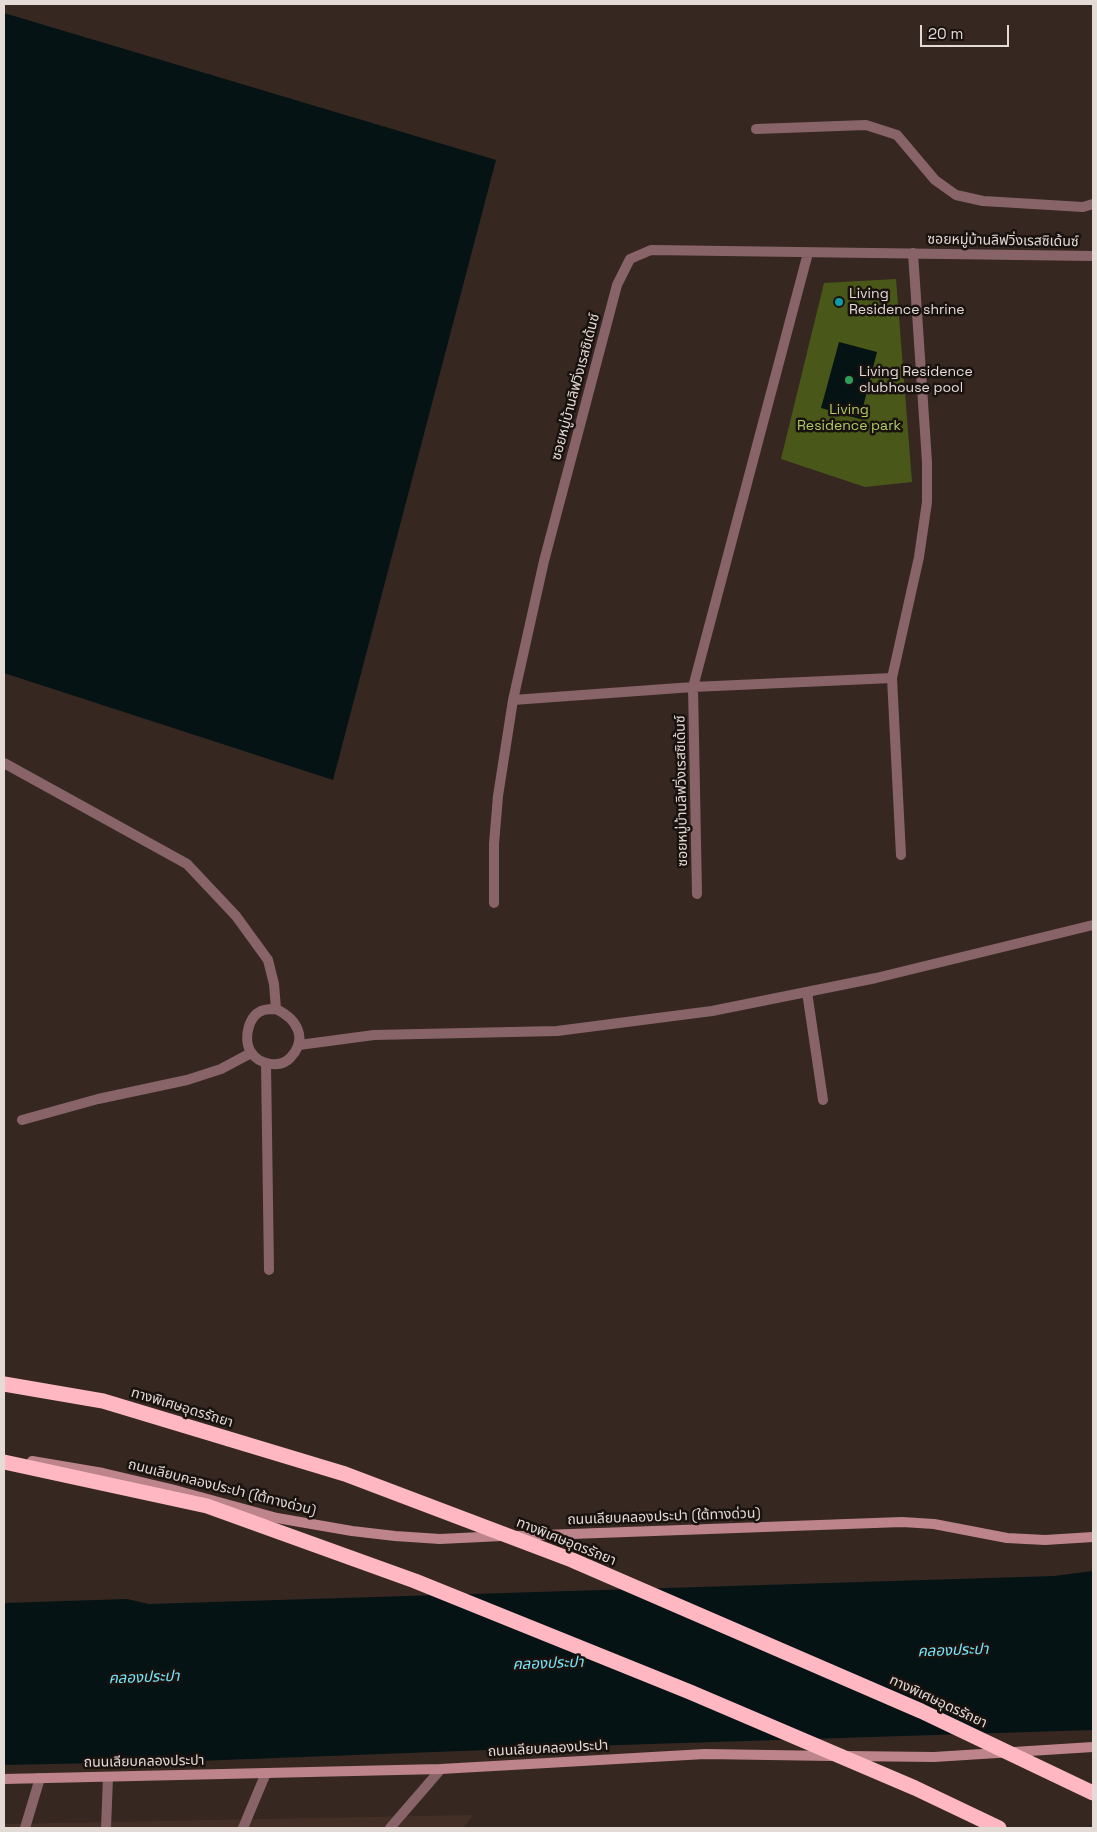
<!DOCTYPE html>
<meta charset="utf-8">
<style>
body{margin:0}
#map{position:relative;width:1097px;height:1832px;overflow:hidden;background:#362821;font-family:"Space Grotesk",sans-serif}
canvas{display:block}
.frame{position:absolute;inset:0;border:5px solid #e4dad6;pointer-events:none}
.scale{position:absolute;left:920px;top:25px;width:89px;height:22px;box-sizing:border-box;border:2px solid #e4dad6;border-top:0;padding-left:6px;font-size:15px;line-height:18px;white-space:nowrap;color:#e4dad6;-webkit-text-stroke:4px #19120f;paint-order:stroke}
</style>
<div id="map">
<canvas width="1097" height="1832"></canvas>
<div class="frame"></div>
<div class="scale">20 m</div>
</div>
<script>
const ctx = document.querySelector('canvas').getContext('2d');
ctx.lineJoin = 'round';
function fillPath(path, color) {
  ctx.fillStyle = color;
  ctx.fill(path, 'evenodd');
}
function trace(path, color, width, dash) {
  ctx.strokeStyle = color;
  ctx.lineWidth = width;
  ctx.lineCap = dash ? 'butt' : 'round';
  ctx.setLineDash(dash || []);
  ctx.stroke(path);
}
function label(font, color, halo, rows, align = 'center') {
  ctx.font = font + ' "Space Grotesk","Noto Sans Thai",sans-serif';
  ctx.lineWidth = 5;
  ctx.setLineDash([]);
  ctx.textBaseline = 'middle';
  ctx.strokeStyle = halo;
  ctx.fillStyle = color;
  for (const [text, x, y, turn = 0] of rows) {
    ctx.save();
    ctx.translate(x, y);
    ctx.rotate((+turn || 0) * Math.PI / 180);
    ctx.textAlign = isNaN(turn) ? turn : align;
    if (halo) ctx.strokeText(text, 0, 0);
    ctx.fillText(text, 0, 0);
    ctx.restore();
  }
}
fillPath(new Path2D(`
 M473,1815L463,1828H4V1824Z`), '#442f26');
fillPath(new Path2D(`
 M896,279L912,482L865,487L781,459L824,283Z`), '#495818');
fillPath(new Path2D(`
 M4,13L496,160L333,780L4,673Z
 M839,342L877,352L860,419L821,408Z
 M1093,1571V1730L619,1745L197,1761L4,1765V1603L127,1599L149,1604L1054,1576Z`), '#051315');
trace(new Path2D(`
 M756,129L866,125L897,135L935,180L956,195L983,201L1083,207L1093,204
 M4,763L187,864L236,916L268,960L274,984L276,1009
 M807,992L823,1100
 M276,1009C297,1019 308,1038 291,1057C281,1069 259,1065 251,1052C243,1040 248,1014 264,1010C268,1009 272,1009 276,1009Z
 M299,1045L374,1035L557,1031L712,1011L876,978L1093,925
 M266,1064L269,1270
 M22,1120L98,1099L187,1080L221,1069L251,1053
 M25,1828L40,1778
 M106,1828L108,1777
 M243,1828L266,1773`), '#886469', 10);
trace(new Path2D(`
 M513,700L693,687L892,678
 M901,855L892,678L919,557L927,502V462L913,253
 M697,894L693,687L808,253
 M494,903V844L498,796L513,700L544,561L579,429L617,285L630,259L651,250L1093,256
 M390,1828L441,1769`), '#886469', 10);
trace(new Path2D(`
 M32,1461L103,1473L171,1489L277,1518L352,1531L395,1536L440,1539L502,1536
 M516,1536L902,1522L934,1524L1007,1538L1045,1540L1093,1537
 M847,1756L934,1757L1093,1747
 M4,1779L441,1769L705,1754L832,1756`), '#bd848b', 10);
trace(new Path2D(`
 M4,1384L103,1401L345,1474L572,1560L921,1711L1093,1793
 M4,1462L207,1506L415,1581L690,1692L915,1788L999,1828`), '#ffb8c1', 15);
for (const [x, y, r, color] of [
 [839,302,5,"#0f9aa8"],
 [849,380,5,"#2e9e5b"]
]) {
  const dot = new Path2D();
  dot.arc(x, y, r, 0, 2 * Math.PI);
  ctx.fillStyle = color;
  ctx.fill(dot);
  trace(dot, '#19120f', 2);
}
label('14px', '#e4dad6', '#19120f', [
 ["ซอยหมู่บ้านลิฟวิ่งเรสซิเด้นซ์",1003,241,1],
 ["ซอยหมู่บ้านลิฟวิ่งเรสซิเด้นซ์",576,387,-75],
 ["ซอยหมู่บ้านลิฟวิ่งเรสซิเด้นซ์",682,791,-91],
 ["ทางพิเศษอุดรรัถยา",182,1408,17],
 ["ถนนเลียบคลองประปา (ใต้ทางด่วน)",222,1488,14],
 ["ถนนเลียบคลองประปา (ใต้ทางด่วน)",664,1517,-2],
 ["ทางพิเศษอุดรรัถยา",566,1542,22],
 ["ทางพิเศษอุดรรัถยา",938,1702,25],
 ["ถนนเลียบคลองประปา",548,1749,-3],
 ["ถนนเลียบคลองประปา",144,1762,-1]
]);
label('14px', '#e4dad6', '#19120f', [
 ["Living",849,294],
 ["Residence shrine",849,310],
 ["Living Residence",859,372],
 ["clubhouse pool",859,388]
], 'left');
label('14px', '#b0cc64', '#19120f', [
 ["Living",849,410],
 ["Residence park",849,426]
]);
label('italic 15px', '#75e7fb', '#19120f', [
 ["คลองประปา",953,1651,-2],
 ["คลองประปา",548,1664,-2],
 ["คลองประปา",144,1678,-2]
]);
</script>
